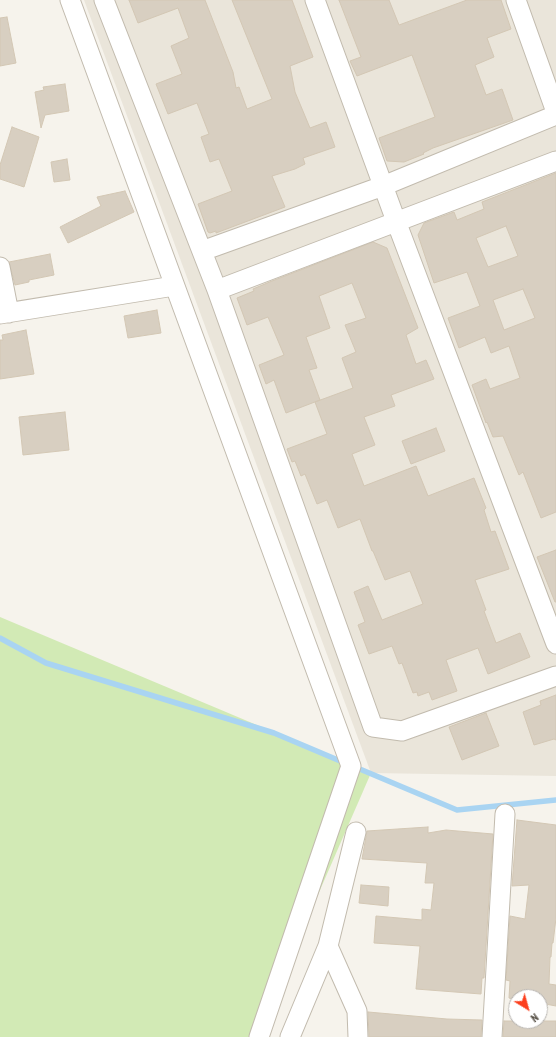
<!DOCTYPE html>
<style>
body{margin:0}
#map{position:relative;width:556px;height:1037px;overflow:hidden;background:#f6f3ec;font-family:"PT Sans Narrow",sans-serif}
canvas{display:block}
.north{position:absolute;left:508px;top:989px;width:40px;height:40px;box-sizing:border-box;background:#fff;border:1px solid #b7b4b0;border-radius:50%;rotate:143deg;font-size:11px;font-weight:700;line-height:16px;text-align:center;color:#4b4439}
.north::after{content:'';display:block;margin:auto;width:14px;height:18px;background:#fc3f1d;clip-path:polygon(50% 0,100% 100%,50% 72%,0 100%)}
</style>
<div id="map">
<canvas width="556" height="1037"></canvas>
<div class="north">N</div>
</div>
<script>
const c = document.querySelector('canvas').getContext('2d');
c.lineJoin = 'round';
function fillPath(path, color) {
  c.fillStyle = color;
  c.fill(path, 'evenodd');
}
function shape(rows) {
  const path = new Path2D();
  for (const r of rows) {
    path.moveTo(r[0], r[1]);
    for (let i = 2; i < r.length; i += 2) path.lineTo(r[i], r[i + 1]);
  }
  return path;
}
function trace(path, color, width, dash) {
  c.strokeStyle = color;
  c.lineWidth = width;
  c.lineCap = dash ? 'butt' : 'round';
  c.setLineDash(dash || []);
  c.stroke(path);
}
fillPath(shape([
 [84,0,556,0,556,776,371,773]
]), '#eae5da');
fillPath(shape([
 [0,617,371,773,256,1037,0,1037]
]), '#d2eab5');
trace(shape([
 [0,638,46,663,274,733,345,763],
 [355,767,457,810,556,800]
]), '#a9d4f2', 5.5);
const building = shape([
 [129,0,205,0,233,72,236,88,239,87,247,109,272,99,232,0,292,0,313,57,290,66,295,92,310,128,326,122,335,147,303,158,305,164,295,169,272,176,285,207,216,233,216,231,210,233,208,232,198,204,232,191,219,159,210,162,201,137,209,134,197,103,168,114,156,84,182,74,171,46,189,38,178,8,138,23,129,0],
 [339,0,389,0,399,25,467,0,501,0,511,29,487,38,494,57,475,65,486,95,502,89,513,120,433,148,423,153,424,154,404,162,387,161,379,138,435,117,412,55,357,76,350,61,361,57,339,0],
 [7,17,16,63,0,66,0,18,7,17],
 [65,84,69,111,45,115,41,128,35,92,44,90,43,87,65,84],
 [12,127,39,137,24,187,0,179,0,165,12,127],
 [67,159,70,180,54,182,51,162,67,159],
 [556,173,556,512,541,518,523,472,519,475,503,436,493,437,487,422,486,423,472,385,486,379,490,389,520,378,509,346,491,353,485,337,459,348,448,318,480,306,467,272,434,283,418,235,424,223,454,212,457,220,484,209,482,202,556,173],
 [506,226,518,256,488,267,476,238,506,226],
 [523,289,535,318,504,330,493,300,523,289],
 [125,191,134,212,68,243,60,227,101,206,97,197,125,191],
 [373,242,387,248,418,328,406,335,416,364,426,360,434,379,391,395,395,406,364,417,375,445,352,454,364,486,416,466,428,496,474,478,486,508,484,510,491,532,495,531,509,569,475,580,486,610,484,611,496,643,520,633,530,657,488,674,478,648,446,660,457,691,432,700,429,692,418,696,417,692,413,693,402,663,399,664,392,646,369,654,358,625,365,622,354,592,368,586,382,620,423,604,410,571,385,580,373,551,372,551,360,519,338,528,327,500,317,504,305,474,301,476,295,461,292,462,287,449,327,434,315,402,353,388,342,358,356,352,345,325,366,318,352,283,319,296,330,328,306,337,317,368,309,370,320,400,286,413,274,380,266,384,259,365,284,355,268,317,247,325,237,298,254,291,253,289,272,281,373,242],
 [50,254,54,275,29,280,29,282,15,285,9,262,50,254],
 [157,310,161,333,128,338,124,316,157,310],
 [26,330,34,374,0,379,0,340,3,340,2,335,26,330],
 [65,412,69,450,23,455,19,417,65,412],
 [436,428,445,451,411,464,402,441,436,428],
 [556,550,556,602,555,602,537,557,556,550],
 [556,695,556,740,554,739,534,745,523,712,541,705,540,701,556,695],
 [486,713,499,746,462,760,449,727,486,713],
 [517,820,556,825,556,918,553,943,552,943,551,957,550,957,549,984,556,985,556,1006,540,1003,540,997,516,997,516,1000,509,998,510,981,506,980,510,916,525,919,529,885,512,886,517,820],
 [428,827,428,833,446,830,493,834,484,978,482,978,481,994,416,989,420,946,374,943,376,916,422,920,422,909,431,910,434,883,425,883,427,863,362,859,367,831,428,827],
 [361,885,389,887,388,906,359,903,361,885],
 [368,1012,447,1019,482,1020,481,1037,369,1037,368,1012],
 [504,1021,556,1021,556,1037,503,1037,504,1021]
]);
fillPath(building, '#d8cfc1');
trace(building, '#d3c7b4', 1);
const street = shape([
 [70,0,351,766,259,1037],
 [104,0,217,290,373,727,402,731,556,676],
 [315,0,396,221,556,644],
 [516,0,556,112],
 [202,251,383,186,556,115],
 [0,267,9,313],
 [217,290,556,161],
 [0,314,174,286],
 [328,946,357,1011,358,1037],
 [290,1037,328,946,356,832],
 [492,1037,505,814]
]);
trace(street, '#c2bbae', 21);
trace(street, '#fff', 19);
</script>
